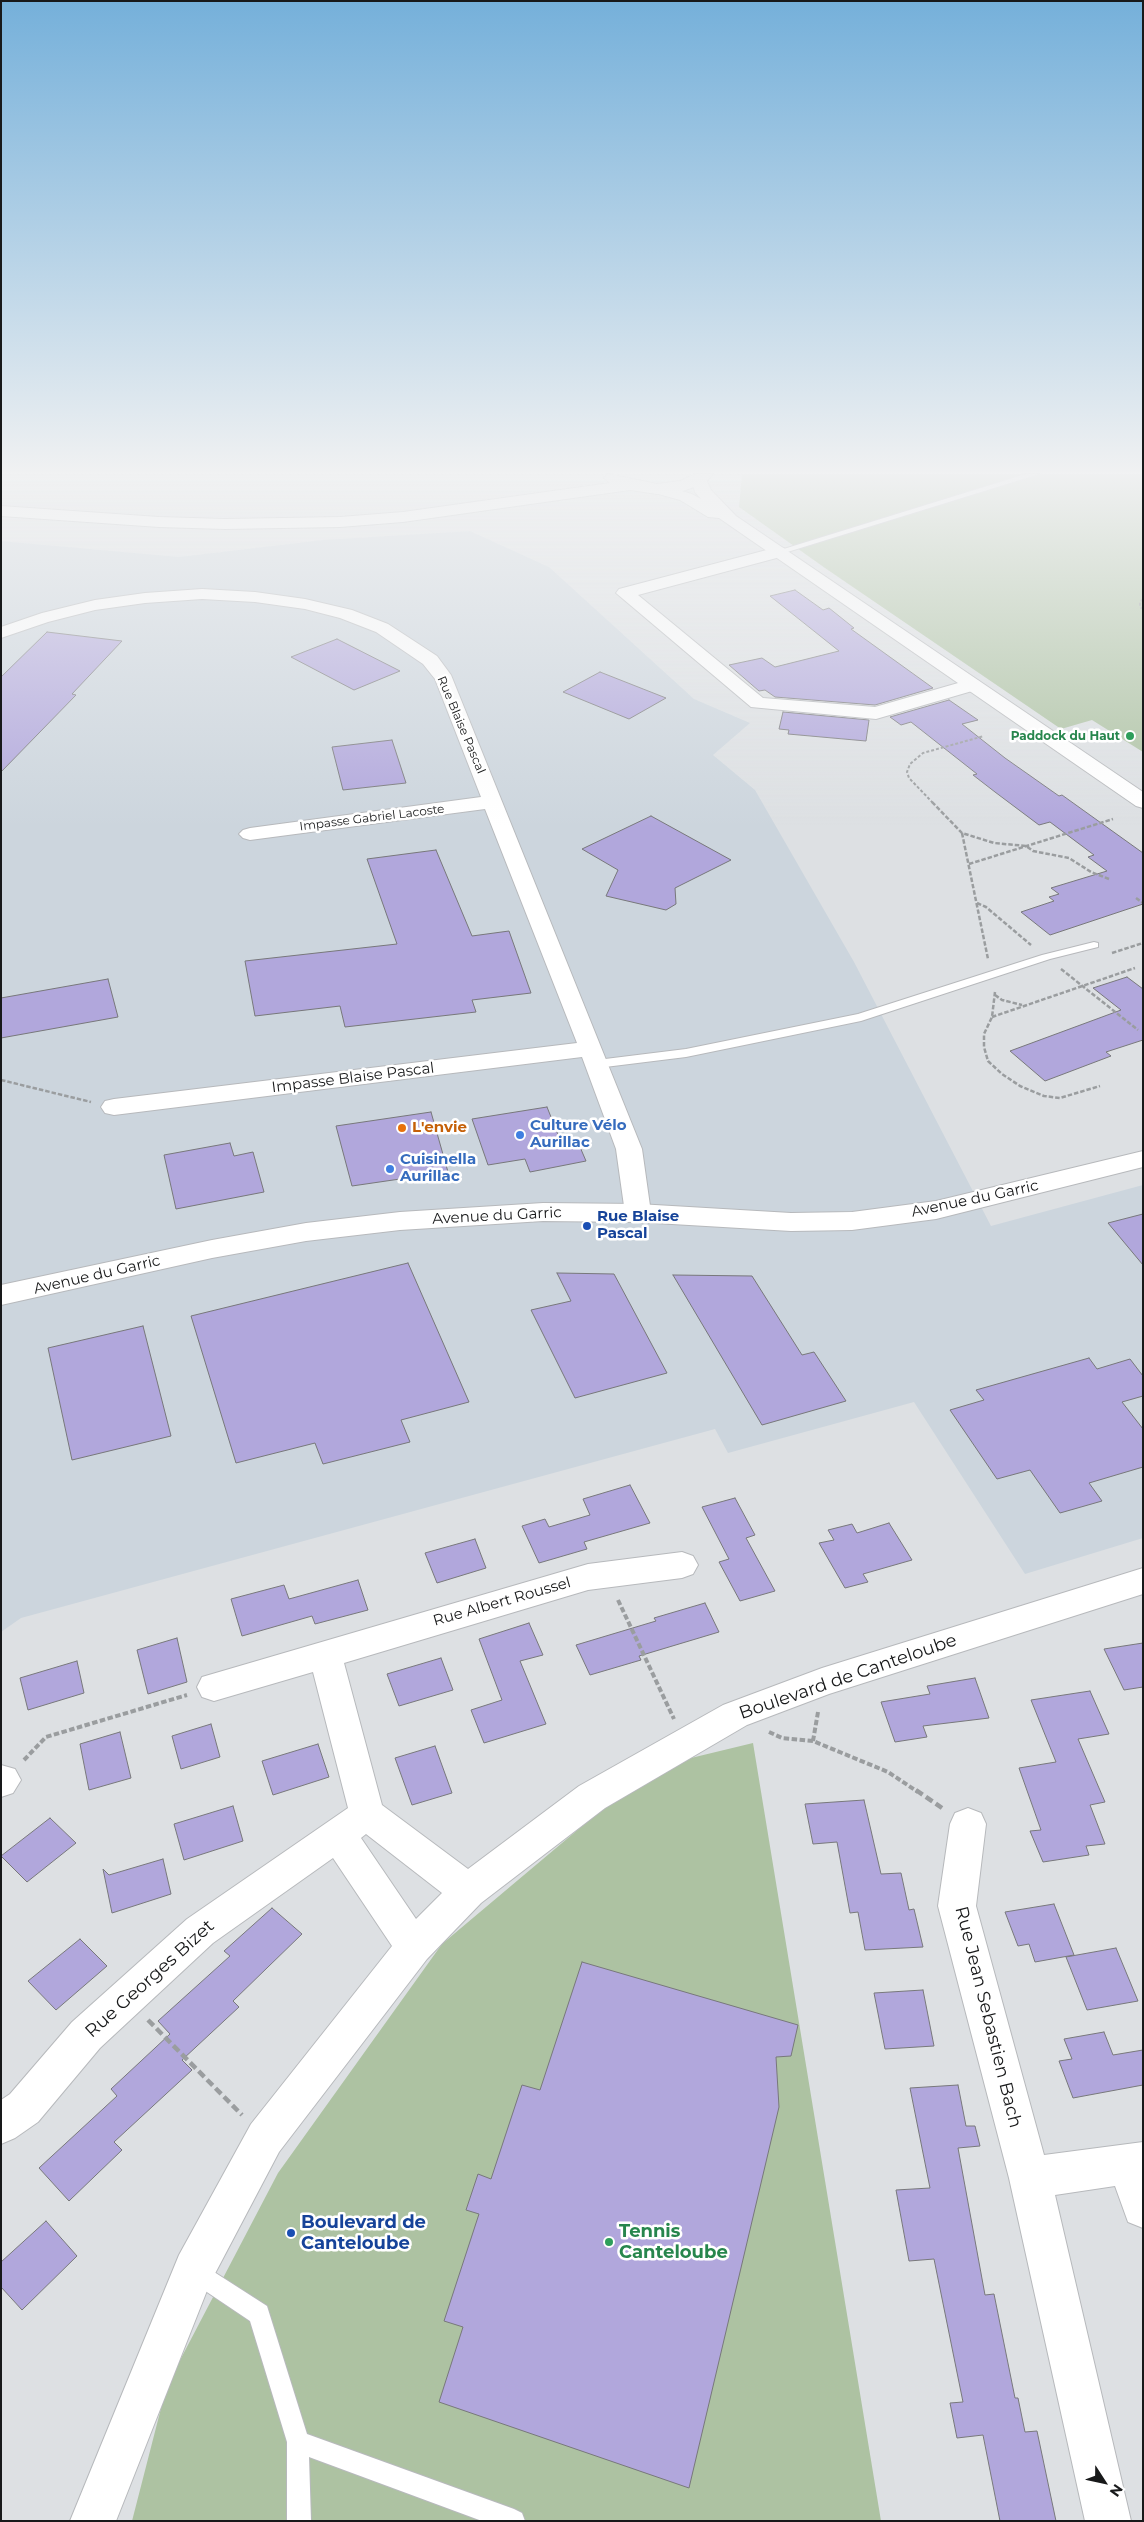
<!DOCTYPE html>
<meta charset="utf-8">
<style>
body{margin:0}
#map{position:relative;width:1144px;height:2522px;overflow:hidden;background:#dde0e3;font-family:Montserrat,sans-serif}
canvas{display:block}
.frame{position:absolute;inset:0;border:2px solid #18191a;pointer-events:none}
.north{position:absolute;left:1079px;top:2457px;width:50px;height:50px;-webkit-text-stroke:4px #fff;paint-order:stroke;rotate:125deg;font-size:14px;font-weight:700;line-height:20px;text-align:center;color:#18191a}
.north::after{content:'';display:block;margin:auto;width:18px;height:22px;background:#18191a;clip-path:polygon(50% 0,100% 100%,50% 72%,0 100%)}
</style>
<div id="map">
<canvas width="1144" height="2522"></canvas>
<div class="frame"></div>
<div class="north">N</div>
</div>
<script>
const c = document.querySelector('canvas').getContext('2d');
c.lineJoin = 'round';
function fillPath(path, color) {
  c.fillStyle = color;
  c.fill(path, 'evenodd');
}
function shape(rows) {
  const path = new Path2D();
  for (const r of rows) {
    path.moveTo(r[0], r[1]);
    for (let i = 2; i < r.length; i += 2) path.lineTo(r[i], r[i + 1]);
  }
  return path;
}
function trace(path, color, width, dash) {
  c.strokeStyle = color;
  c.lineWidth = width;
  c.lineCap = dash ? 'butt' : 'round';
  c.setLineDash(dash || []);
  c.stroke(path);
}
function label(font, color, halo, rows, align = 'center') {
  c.font = font + ' Montserrat,sans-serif';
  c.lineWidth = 5;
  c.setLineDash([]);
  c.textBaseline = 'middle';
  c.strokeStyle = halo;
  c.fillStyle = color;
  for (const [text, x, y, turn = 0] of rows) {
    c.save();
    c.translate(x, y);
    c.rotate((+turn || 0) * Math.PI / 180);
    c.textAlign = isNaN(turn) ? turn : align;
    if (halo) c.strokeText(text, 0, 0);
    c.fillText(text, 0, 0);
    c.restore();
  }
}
fillPath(shape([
 [470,531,549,567,694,699,750,723,713,755,755,790,854,962,991,1226,1143,1185,1143,1538,1025,1574,914,1402,728,1453,715,1429,21,1618,1,1632,1,541,179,557,323,540]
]), '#ccd5dd');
fillPath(shape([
 [742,474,1143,474,1143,752,1092,720,1061,729,825,568,739,507],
 [753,1743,881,2521,132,2521,167,2385,278,2173,442,1944,606,1806,691,1758]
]), '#adc2a2');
const building = shape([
 [795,590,823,610,829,608,854,628,851,629,933,688,875,705,775,697,765,690,759,691,729,665,762,658,775,667,839,651,770,596,795,590],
 [47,632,122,641,72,694,76,695,1,772,1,677,47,632],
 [337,639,400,671,354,690,291,657,337,639],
 [600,672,666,698,629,719,563,692,600,672],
 [949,700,978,720,962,724,1005,758,1059,796,1062,795,1143,853,1143,904,1050,935,1021,912,1054,901,1049,897,1059,894,1051,888,1107,871,1088,857,1094,855,1050,822,1039,825,995,792,973,775,977,774,911,722,901,725,890,717,949,700],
 [783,712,869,720,866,741,788,734,789,730,779,729,783,712],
 [392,740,406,783,343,790,332,747,392,740],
 [651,816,731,860,675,888,676,904,666,910,606,896,618,870,582,849,651,816],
 [436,850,472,936,509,931,531,993,472,1000,476,1012,345,1027,340,1006,255,1016,245,961,397,944,367,859,436,850],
 [1127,977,1143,989,1143,1040,1106,1052,1111,1056,1045,1081,1010,1051,1121,1010,1093,988,1127,977],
 [108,979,118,1017,1,1038,1,998,108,979],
 [547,1107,561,1142,577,1140,586,1161,530,1172,525,1159,488,1165,472,1119,547,1107],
 [431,1112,448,1172,352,1186,336,1126,431,1112],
 [230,1143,234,1156,253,1152,264,1192,176,1209,164,1155,230,1143],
 [1143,1214,1143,1265,1108,1223,1143,1214],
 [408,1263,469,1402,401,1420,410,1442,323,1464,315,1443,236,1463,191,1316,408,1263],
 [557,1273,614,1274,667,1373,575,1398,531,1310,571,1301,557,1273],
 [673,1275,752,1276,802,1355,814,1352,846,1401,762,1425,673,1275],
 [143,1326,171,1436,72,1460,48,1348,143,1326],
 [1089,1358,1097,1369,1130,1359,1143,1376,1143,1396,1122,1402,1143,1429,1143,1467,1089,1483,1102,1501,1060,1513,1030,1470,997,1479,950,1410,984,1400,976,1390,1089,1358],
 [630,1485,650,1523,584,1542,587,1549,539,1563,522,1526,545,1519,549,1527,590,1515,583,1499,630,1485],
 [735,1498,755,1535,746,1538,775,1591,740,1601,719,1562,729,1559,702,1507,735,1498],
 [889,1523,912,1560,863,1574,868,1582,845,1588,819,1543,834,1540,828,1530,852,1524,857,1533,889,1523],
 [475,1539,486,1568,437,1583,425,1553,475,1539],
 [358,1580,368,1610,315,1624,312,1616,242,1636,231,1599,284,1585,289,1599,358,1580],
 [705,1603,719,1632,639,1656,641,1660,590,1675,576,1645,656,1621,654,1618,705,1603],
 [529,1623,543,1655,520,1661,546,1724,484,1743,471,1710,502,1700,479,1639,529,1623],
 [177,1638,187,1682,148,1694,137,1650,177,1638],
 [1143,1643,1143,1687,1124,1690,1104,1649,1143,1643],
 [441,1658,453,1690,399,1706,387,1674,441,1658],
 [77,1661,84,1693,28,1710,20,1678,77,1661],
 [975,1678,989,1718,923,1726,927,1737,895,1742,881,1702,930,1694,927,1686,975,1678],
 [1090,1691,1109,1734,1078,1739,1105,1802,1090,1805,1105,1844,1086,1846,1089,1855,1043,1862,1030,1831,1041,1830,1019,1768,1056,1762,1031,1700,1090,1691],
 [211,1724,220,1757,181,1769,172,1736,211,1724],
 [120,1732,131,1778,89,1790,80,1744,120,1732],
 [318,1744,329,1777,273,1795,262,1761,318,1744],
 [435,1746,452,1793,412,1805,395,1758,435,1746],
 [864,1800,881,1874,901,1873,909,1910,914,1909,923,1947,865,1950,858,1912,850,1913,837,1842,813,1844,805,1804,864,1800],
 [233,1806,243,1841,184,1860,174,1824,233,1806],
 [50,1818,76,1843,27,1882,1,1856,50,1818],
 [163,1859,171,1894,112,1913,103,1869,109,1875,163,1859],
 [1054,1904,1074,1955,1035,1962,1029,1944,1018,1946,1005,1912,1054,1904],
 [272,1908,302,1934,233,2001,239,2007,182,2060,192,2070,114,2142,122,2150,69,2201,39,2168,117,2096,111,2089,170,2034,158,2021,230,1956,224,1951,272,1908],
 [80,1939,107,1966,56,2010,28,1981,80,1939],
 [1116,1948,1138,2001,1087,2010,1066,1957,1116,1948],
 [582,1962,798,2025,791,2056,776,2057,779,2107,689,2488,439,2402,463,2327,444,2321,479,2214,466,2210,478,2174,491,2179,522,2085,540,2090,582,1962],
 [923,1990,934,2046,885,2049,874,1993,923,1990],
 [1104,2032,1113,2055,1143,2050,1143,2085,1073,2098,1059,2061,1072,2059,1064,2039,1104,2032],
 [958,2085,966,2126,975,2126,980,2146,958,2148,985,2295,994,2294,1015,2398,1018,2398,1025,2432,1037,2431,1056,2521,1000,2521,983,2435,957,2438,950,2403,963,2402,934,2259,909,2261,896,2190,930,2188,910,2088,958,2085],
 [46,2221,77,2256,22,2310,1,2287,1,2262,46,2221]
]);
fillPath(building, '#b1a7dc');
trace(building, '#78787b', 1);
const lane = shape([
 [1026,474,1039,474,781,554,774,552,1026,474],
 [1094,942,1098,943,1098,947,1050,959,861,1021,686,1057,597,1068,591,1064,597,1060,686,1049,858,1014,1042,955,1094,942],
 [197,2261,267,2306,307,2434,514,2509,522,2513,525,2521,482,2521,309,2457,311,2521,287,2521,287,2442,250,2321,189,2280,186,2272,189,2264,197,2261]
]);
const street = shape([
 [778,547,784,548,787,552,784,556,638,595,763,698,875,707,972,679,979,681,981,685,979,689,876,719,751,707,616,593,619,589,778,547],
 [202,589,255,592,305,599,352,610,388,624,437,656,451,675,642,1149,651,1213,647,1219,638,1222,629,1219,625,1213,616,1149,582,1057,114,1115,105,1113,101,1107,105,1101,114,1099,577,1043,485,809,250,840,243,838,239,834,243,830,250,828,481,797,435,679,423,664,376,632,340,618,305,609,255,602,202,599,145,603,95,610,48,622,1,638,1,627,42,613,95,600,145,593,202,589],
 [682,1552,693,1556,698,1565,693,1574,682,1578,588,1590,344,1663,382,1805,468,1869,579,1786,723,1705,822,1668,1143,1568,1143,1594,829,1694,747,1725,605,1808,481,1903,427,1959,279,2152,210,2283,116,2521,70,2521,179,2255,251,2124,392,1946,333,1858,213,1943,100,2048,38,2122,15,2138,1,2144,1,2100,10,2094,72,2022,187,1919,348,1808,313,1672,214,1701,202,1697,197,1687,202,1677,588,1564,682,1552],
 [366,1834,442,1893,416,1919,361,1838,366,1834],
 [1,1765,15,1769,21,1780,13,1793,1,1797,1,1765],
 [968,1808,981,1813,986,1824,976,1906,1044,2155,1143,2142,1143,2228,1128,2222,1115,2186,1055,2195,1131,2521,1085,2521,1009,2178,938,1906,950,1824,955,1813,968,1808]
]);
const secondary = shape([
 [699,475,705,477,711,490,736,516,1143,792,1143,808,1136,806,719,518,708,517,680,500,651,492,649,489,657,484,692,494,701,499,695,492,691,480,699,475],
 [1143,1151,1143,1167,936,1219,852,1230,791,1231,638,1222,543,1221,400,1230,306,1241,212,1258,1,1305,1,1285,212,1240,306,1223,400,1212,543,1203,638,1204,791,1213,852,1212,936,1201,1143,1151]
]);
const primary = shape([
 [608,474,657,484,680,481,696,474,713,474,705,483,683,491,657,494,630,490,403,522,340,527,225,529,159,527,1,516,1,506,159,517,225,519,340,517,403,512,610,483,604,478,608,474]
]);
trace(lane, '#b7b9bc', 2);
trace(street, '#b7b9bc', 2);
trace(secondary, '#b7b9bc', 2);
trace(primary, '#b7b9bc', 2);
trace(shape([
 [1143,599,1140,602,1140,607,1143,609],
 [933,803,909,778,907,772,910,764,923,753,984,736]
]), '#9a9d9f', 2, [3, 2]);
trace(shape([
 [932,802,962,833,994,843,1026,846,1033,851,1069,858,1091,872,1109,879],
 [962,833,988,959],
 [969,864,1113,819],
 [1136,898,1143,903],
 [977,903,986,907,1031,945],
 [1112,953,1143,943],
 [1061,969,1138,1030],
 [995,992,992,1017,984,1034,984,1047,988,1061,1002,1074,1020,1086,1044,1096,1060,1098,1100,1086],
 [995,995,1002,1000,1022,1005],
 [992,1017,1135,968],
 [1,1080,91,1102]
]), '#9a9d9f', 2.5, [4.5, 2]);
trace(shape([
 [618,1600,674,1719],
 [769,1732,782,1738,813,1741,888,1772,918,1792],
 [813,1741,818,1712],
 [24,1760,46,1737,187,1695]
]), '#9a9d9f', 4, [5.5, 2.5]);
trace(shape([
 [916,1790,942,1808],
 [148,2020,242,2115]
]), '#9a9d9f', 4.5, [8, 4]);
fillPath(lane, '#fff');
fillPath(street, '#fff');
fillPath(secondary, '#fff');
fillPath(primary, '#fff');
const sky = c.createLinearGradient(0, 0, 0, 827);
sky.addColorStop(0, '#75b0da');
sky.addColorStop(0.57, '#f0f1f2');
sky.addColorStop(1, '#f0f1f200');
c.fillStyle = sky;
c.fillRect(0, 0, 1144, 827);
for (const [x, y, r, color] of [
 [1130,736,5,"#2e9e5b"],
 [402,1128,5,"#e8710a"],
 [520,1135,5,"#3f7fe0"],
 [390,1169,5,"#3f7fe0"],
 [587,1226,5,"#1a4fb4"],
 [291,2233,5,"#1a4fb4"],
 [609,2242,5,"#2e9e5b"]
]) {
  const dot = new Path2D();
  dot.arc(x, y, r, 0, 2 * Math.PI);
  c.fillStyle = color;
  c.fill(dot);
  trace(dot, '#fff', 2);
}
label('12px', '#18191a', '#fff', [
 ["Rue Blaise Pascal",461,725,67],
 ["Impasse Gabriel Lacoste",372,818,-7]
]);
label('bold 12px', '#27864d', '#fff', [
 ["Paddock du Haut",1120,736]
], 'right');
label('15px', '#18191a', '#fff', [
 ["Impasse Blaise Pascal",353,1078,-7],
 ["Avenue du Garric",975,1199,-12],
 ["Avenue du Garric",497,1216,-3],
 ["Avenue du Garric",97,1275,-13],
 ["Rue Albert Roussel",502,1602,-16]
]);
label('bold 15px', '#366cbe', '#fff', [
 ["Culture Vélo",530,1126],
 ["Aurillac",530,1143],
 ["Cuisinella",400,1160],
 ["Aurillac",400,1177]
], 'left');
label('bold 15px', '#c56008', '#fff', [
 ["L'envie",412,1128]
], 'left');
label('bold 15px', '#164399', '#fff', [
 ["Rue Blaise",597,1217],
 ["Pascal",597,1234]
], 'left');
label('18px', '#18191a', '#fff', [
 ["Boulevard de Canteloube",848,1677,-19],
 ["Rue Georges Bizet",150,1979,-42],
 ["Rue Jean Sebastien Bach",988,2017,76]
]);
label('bold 18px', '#164399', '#fff', [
 ["Boulevard de",301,2223],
 ["Canteloube",301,2244]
], 'left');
label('bold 18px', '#27864d', '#fff', [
 ["Tennis",619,2232],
 ["Canteloube",619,2253]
], 'left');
</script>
